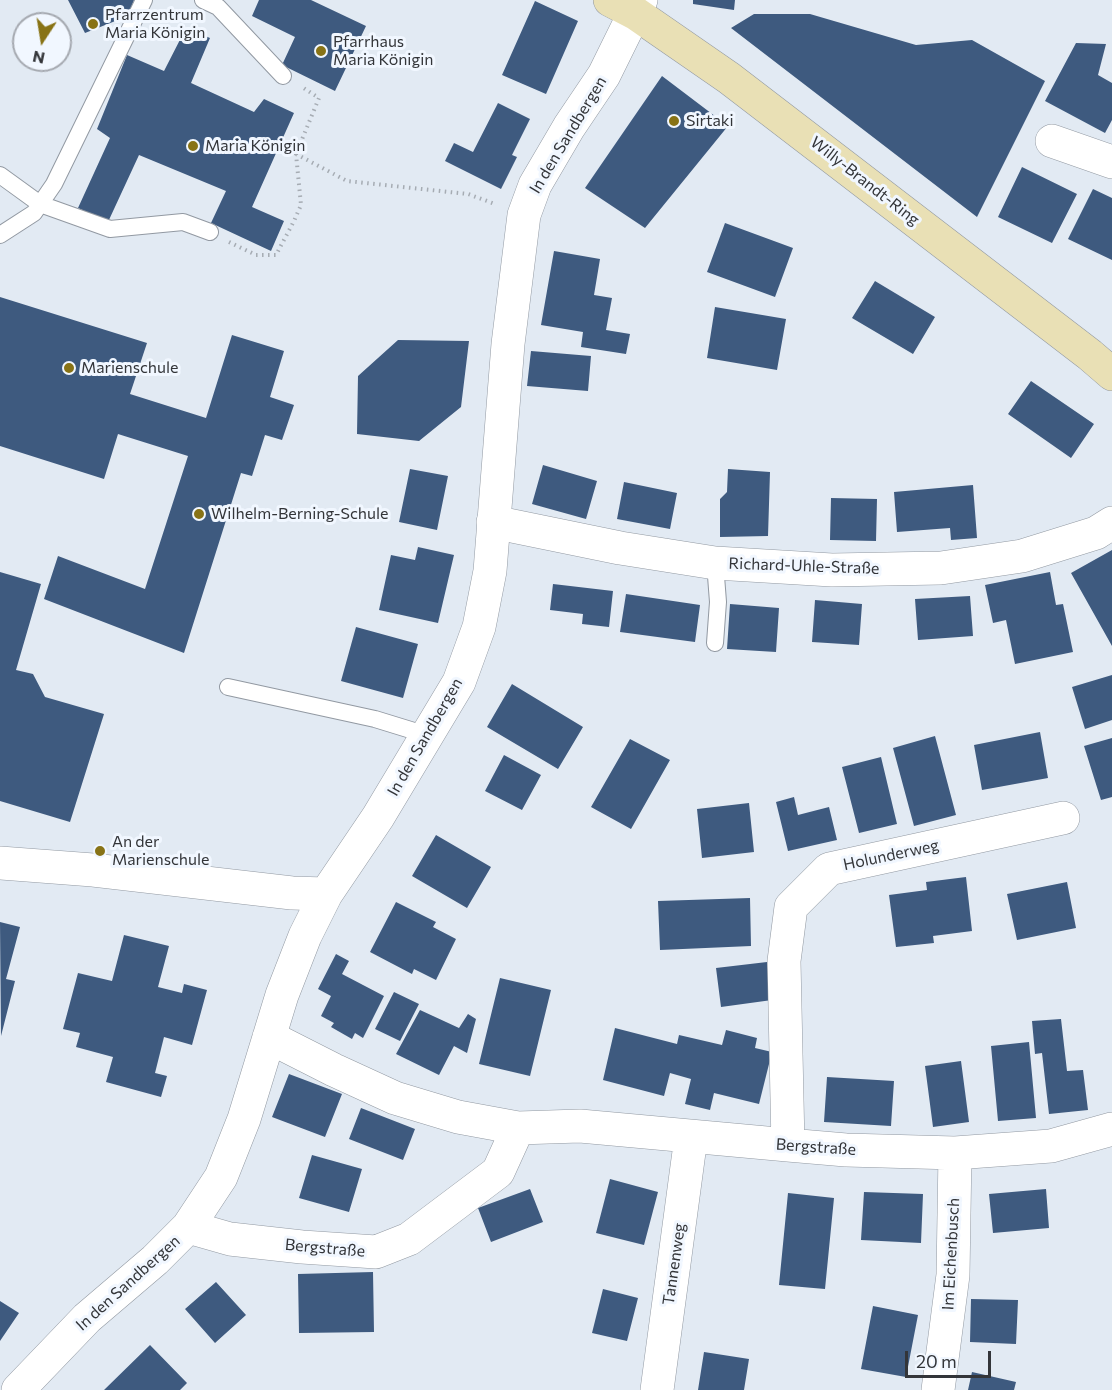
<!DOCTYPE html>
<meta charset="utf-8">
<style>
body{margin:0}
#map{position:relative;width:1112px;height:1390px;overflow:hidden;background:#e2eaf3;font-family:Commissioner,sans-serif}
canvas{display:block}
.north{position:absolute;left:12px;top:12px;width:60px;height:60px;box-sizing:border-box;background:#f1f7ff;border:2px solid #a5a9b0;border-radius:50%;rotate:192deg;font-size:16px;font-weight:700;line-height:24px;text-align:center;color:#333539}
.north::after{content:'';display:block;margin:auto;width:21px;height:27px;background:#887316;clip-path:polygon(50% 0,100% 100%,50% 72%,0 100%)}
.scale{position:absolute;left:905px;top:1351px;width:86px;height:27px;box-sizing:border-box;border:3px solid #333539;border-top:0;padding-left:8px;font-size:18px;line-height:21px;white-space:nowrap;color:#333539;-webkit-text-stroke:4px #f1f7ff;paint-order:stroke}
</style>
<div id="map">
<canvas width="1112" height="1390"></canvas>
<div class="north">N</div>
<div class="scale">20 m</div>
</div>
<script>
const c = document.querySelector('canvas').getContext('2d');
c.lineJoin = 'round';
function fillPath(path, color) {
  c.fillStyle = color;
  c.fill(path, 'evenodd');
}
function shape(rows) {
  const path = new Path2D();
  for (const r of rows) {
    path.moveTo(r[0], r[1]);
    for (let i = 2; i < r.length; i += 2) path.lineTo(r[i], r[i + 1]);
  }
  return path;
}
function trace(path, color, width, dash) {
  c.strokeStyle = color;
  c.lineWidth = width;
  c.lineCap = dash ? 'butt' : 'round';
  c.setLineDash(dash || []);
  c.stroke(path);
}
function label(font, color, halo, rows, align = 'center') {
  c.font = font + ' Commissioner,sans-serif';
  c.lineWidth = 6;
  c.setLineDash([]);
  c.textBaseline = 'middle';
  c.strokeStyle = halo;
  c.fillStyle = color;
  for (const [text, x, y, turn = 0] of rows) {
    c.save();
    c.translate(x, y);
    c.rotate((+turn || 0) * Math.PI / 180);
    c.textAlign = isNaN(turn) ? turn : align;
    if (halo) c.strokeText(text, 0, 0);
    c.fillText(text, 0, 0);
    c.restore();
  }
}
fillPath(shape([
 [68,0,134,0,128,16,85,33],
 [259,0,311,0,366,26,335,91,282,65,295,37,252,16],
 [693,0,735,0,734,10,693,4],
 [535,1,578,21,546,94,502,75],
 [754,14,810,14,916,45,972,40,1045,81,977,217,731,28],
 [186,28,210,38,191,83,254,112,264,99,294,113,252,207,284,221,271,251,211,223,226,191,139,155,108,222,78,208,110,138,97,129,127,55,164,71],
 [1076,43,1106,44,1098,75,1112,83,1112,120,1105,133,1045,101],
 [662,76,728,126,645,228,585,188],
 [498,103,530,119,512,155,517,157,501,189,445,161,454,143,473,152],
 [1022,167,1077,194,1052,243,998,217],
 [1093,189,1112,198,1112,260,1068,239],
 [725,223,793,248,775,297,707,272],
 [554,251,600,259,594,295,612,298,606,330,630,334,626,354,581,347,583,332,541,325],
 [875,281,935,317,913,354,852,318],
 [0,297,147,343,130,394,206,418,232,335,284,351,270,397,294,405,282,440,265,435,252,476,241,473,184,653,44,599,58,556,145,589,188,456,118,434,104,479,0,446],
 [715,307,786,319,777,370,707,358],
 [398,340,469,341,461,407,419,441,357,434,358,376],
 [531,351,591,356,588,391,527,386],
 [1031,381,1094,424,1071,458,1008,414],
 [543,465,597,481,586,519,532,504],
 [410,469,448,476,437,530,399,522],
 [728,469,770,472,768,536,720,537,720,499,727,492],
 [624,482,677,493,670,529,617,519],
 [973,485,977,538,951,540,950,528,897,532,894,492],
 [831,498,877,499,876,541,830,540],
 [418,547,454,555,438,623,379,610,391,555,415,560],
 [1112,550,1112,646,1071,573],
 [0,572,41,584,16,670,33,674,45,697,104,714,70,822,0,801],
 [1050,572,1056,605,1063,604,1073,652,1015,664,1006,620,993,623,985,585],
 [553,584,613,591,609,627,582,624,583,614,550,610],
 [626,594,700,605,695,642,620,632],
 [970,596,973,636,918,640,915,599],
 [815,600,862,604,859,645,812,642],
 [730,604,779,608,776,652,727,649],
 [356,627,418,644,403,698,341,681],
 [1112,675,1112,720,1085,729,1072,687],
 [512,684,583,727,558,769,487,727],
 [1040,732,1048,778,982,790,974,745],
 [935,736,956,815,914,826,893,748],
 [1112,738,1112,797,1101,800,1084,746],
 [630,739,670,760,631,829,591,807],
 [504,755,541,775,522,810,485,791],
 [881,757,897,824,859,833,842,767],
 [794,797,798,815,829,807,837,840,788,851,776,802],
 [749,803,754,852,702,858,697,809],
 [436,835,491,867,467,908,412,876],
 [966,877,972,931,933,936,934,943,896,947,889,895,927,890,926,882],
 [1067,882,1076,928,1017,940,1007,894],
 [750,898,751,946,660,950,658,901],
 [396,902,436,922,433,927,456,939,436,980,414,969,412,974,370,952],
 [0,922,20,927,6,979,15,981,1,1036],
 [124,935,169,946,158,987,182,993,184,984,207,990,192,1045,164,1037,155,1073,167,1076,161,1097,106,1082,113,1057,76,1047,80,1033,63,1029,78,973,112,981],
 [336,954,349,961,342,974,384,996,363,1038,355,1033,352,1039,331,1027,334,1023,321,1016,331,996,318,989],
 [767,962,772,1000,721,1007,716,968],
 [500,978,551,990,530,1076,479,1064],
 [394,992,419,1004,400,1041,375,1029],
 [420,1010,459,1028,468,1014,476,1019,467,1053,454,1046,439,1075,396,1054],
 [1061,1019,1067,1071,1083,1070,1088,1110,1049,1114,1042,1053,1035,1054,1032,1021],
 [615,1028,677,1044,679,1035,722,1045,726,1030,757,1038,755,1048,772,1052,759,1104,714,1093,710,1110,685,1104,691,1079,670,1073,664,1096,603,1080],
 [1029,1042,1036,1118,998,1121,991,1046],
 [961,1061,969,1122,933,1127,925,1066],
 [289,1074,342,1094,325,1137,272,1117],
 [827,1077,894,1081,891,1126,824,1122],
 [361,1108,415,1129,403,1160,349,1139],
 [312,1155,362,1169,349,1212,299,1198],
 [610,1179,658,1192,644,1245,596,1233],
 [530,1189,543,1222,491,1242,478,1208],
 [1046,1189,1049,1228,993,1233,989,1194],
 [864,1192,923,1194,921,1243,861,1240],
 [788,1193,834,1198,825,1289,779,1285],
 [373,1272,374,1332,299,1333,298,1274],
 [216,1282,246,1315,215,1343,185,1309],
 [603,1289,638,1298,627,1341,592,1333],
 [971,1299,1018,1300,1016,1344,970,1342],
 [0,1301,19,1313,0,1341],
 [873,1306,918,1315,906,1377,861,1369],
 [150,1345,187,1383,180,1390,104,1390],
 [704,1352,749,1359,744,1390,698,1390],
 [972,1372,1016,1382,1014,1390,968,1390]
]), '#3e5a7f');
const service = shape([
 [203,0,218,7,283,76],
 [0,175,40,204,110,229,183,222,210,232],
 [0,235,34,213,54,184,144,0],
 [715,563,718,602,715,643],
 [228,687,375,719,427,735]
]);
const minor = shape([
 [1052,141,1112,162],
 [493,522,620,548,715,563,832,570,941,568,1022,556,1096,533,1112,523],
 [0,863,93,870,292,893,326,894],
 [269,1037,334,1070,395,1098,458,1117,518,1128,580,1126,788,1145,846,1150,955,1153,1051,1146,1112,1129],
 [788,1145,784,961,791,907,829,869,1063,818],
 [188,1227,230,1239,302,1247,376,1252,409,1239,498,1172,518,1128],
 [18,1390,87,1318,155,1260,188,1227,221,1177,244,1119,282,995,305,936,326,894,378,817,459,682,479,627,490,571,508,344,524,215,535,185,569,127,604,75,641,0],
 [657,1390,691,1137],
 [938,1390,953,1275,955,1153]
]);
const secondary = shape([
 [610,0,635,13,729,78,1090,355,1112,374]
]);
trace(service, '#9299a2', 18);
trace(minor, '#9299a2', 34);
trace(secondary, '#9299a2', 34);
trace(shape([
 [296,154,347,181,468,194,495,204],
 [229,242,256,255,276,255,294,221,301,205,296,154,319,98,302,87]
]), '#a6acb3', 4, [1.5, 4.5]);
trace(service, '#fff', 16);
trace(minor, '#fff', 33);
trace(secondary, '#e9e0b5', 33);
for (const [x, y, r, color] of [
 [93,24,6,"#887316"],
 [321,51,6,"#887316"],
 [674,121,6,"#887316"],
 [193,146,6,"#887316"],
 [69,368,6,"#887316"],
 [199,514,6,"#887316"],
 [100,851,6,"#887316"]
]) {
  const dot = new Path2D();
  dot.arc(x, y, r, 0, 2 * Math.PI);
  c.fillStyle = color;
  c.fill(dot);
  trace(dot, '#f1f7ff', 2);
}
label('16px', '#333539', '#f1f7ff', [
 ["Pfarrzentrum",105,15],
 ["Maria Königin",105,33],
 ["Pfarrhaus",333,42],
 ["Maria Königin",333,60],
 ["Sirtaki",686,121],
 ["Maria Königin",205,146],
 ["Marienschule",81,368],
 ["Wilhelm-Berning-Schule",211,514],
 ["An der",112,842],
 ["Marienschule",112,860]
], 'left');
label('16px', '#333539', '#f1f7ff', [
 ["In den Sandbergen",568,135,-59],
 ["Willy-Brandt-Ring",865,181,38],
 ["Richard-Uhle-Straße",804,566,2],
 ["In den Sandbergen",425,737,-60],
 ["Holunderweg",891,855,-12],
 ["Bergstraße",816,1147,4],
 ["Bergstraße",325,1248,5],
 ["Im Eichenbusch",951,1254,-87],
 ["Tannenweg",674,1264,-82],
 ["In den Sandbergen",128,1283,-42]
]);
</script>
